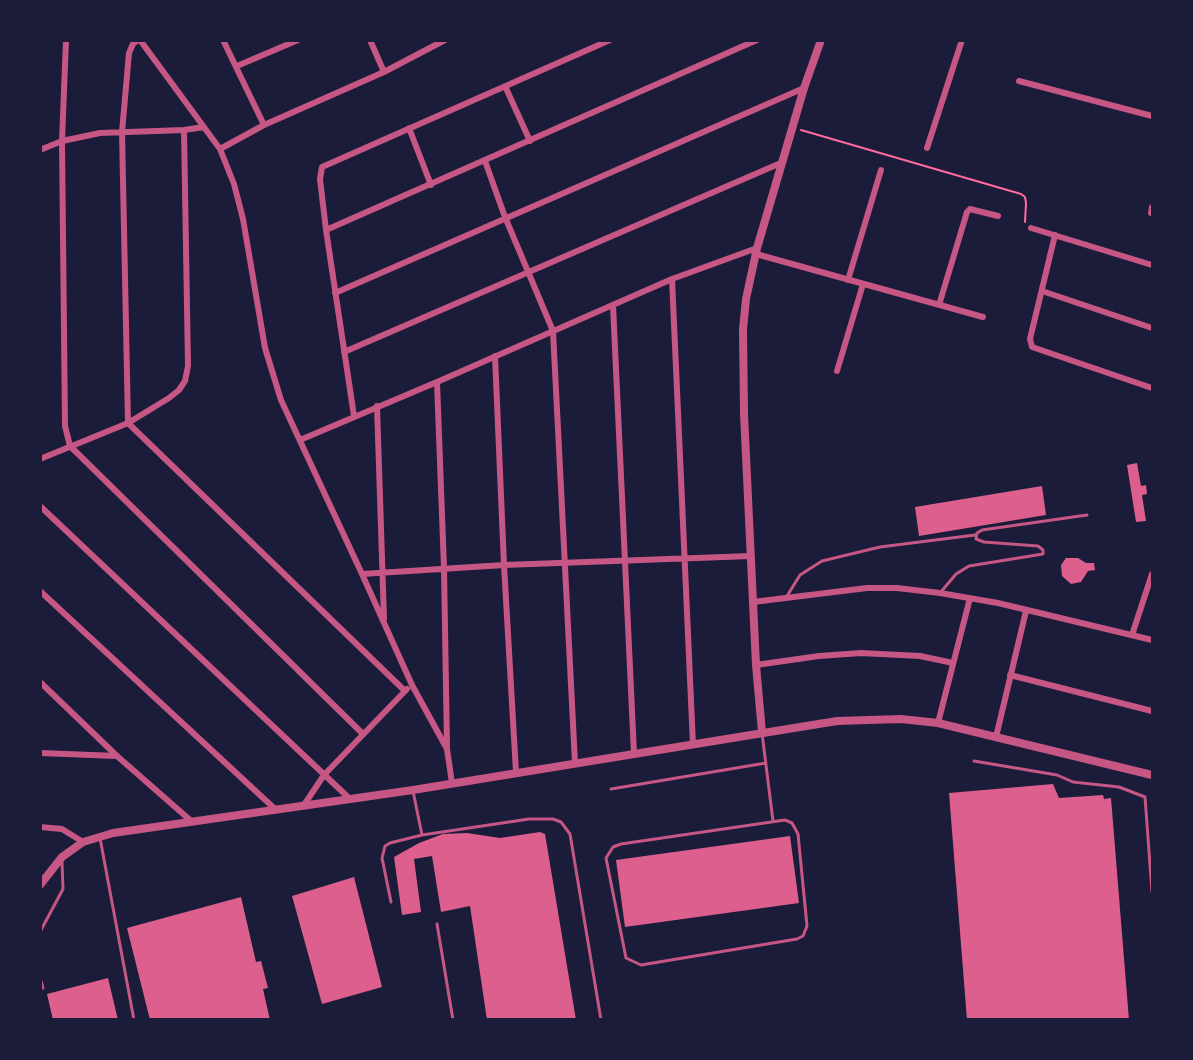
<!DOCTYPE html>
<style>
body{margin:0}
#map{position:relative;width:1193px;height:1060px;overflow:hidden;background:#1b1b3a;font-family:Rubik,sans-serif}
canvas{display:block}
.frame{position:absolute;inset:0;border:42px solid #1b1b3a;pointer-events:none}
</style>
<div id="map">
<canvas width="1193" height="1060"></canvas>
<div class="frame"></div>
</div>
<script>
const c = document.querySelector('canvas').getContext('2d');
c.lineJoin = 'round';
function fillPath(path, color) {
  c.fillStyle = color;
  c.fill(path, 'evenodd');
}
function shape(rows) {
  const path = new Path2D();
  for (const r of rows) {
    path.moveTo(r[0], r[1]);
    for (let i = 2; i < r.length; i += 2) path.lineTo(r[i], r[i + 1]);
  }
  return path;
}
function trace(path, color, width, dash) {
  c.strokeStyle = color;
  c.lineWidth = width;
  c.lineCap = dash ? 'butt' : 'round';
  c.setLineDash(dash || []);
  c.stroke(path);
}
fillPath(shape([
 [1137,463,1141,486,1146,485,1147,494,1142,495,1146,521,1136,522,1127,465],
 [1042,486,1046,515,919,536,915,507],
 [1066,558,1078,558,1086,563,1094,563,1095,570,1088,571,1081,582,1071,584,1062,576,1061,565],
 [1053,784,1059,798,1103,795,1104,799,1111,798,1129,1020,967,1020,949,793],
 [540,832,545,834,576,1020,487,1020,470,906,441,912,432,856,414,859,421,912,402,915,394,857,419,843,443,834,467,833,500,838],
 [790,836,799,903,625,927,616,860],
 [354,877,382,987,322,1004,292,896],
 [241,897,256,962,261,961,268,988,263,989,270,1020,150,1020,127,928],
 [108,978,118,1020,53,1020,47,994]
]), '#dd5f8e');
trace(shape([
 [801,130,1021,194,1025,197,1026,203,1025,222]
]), '#ff6b9d', 2);
trace(shape([
 [940,593,956,574,969,566,1043,554,1043,550,1038,546,984,542,976,539,977,533,982,530,1087,515],
 [787,596,800,575,822,561,880,547,975,535],
 [762,733,773,821],
 [974,761,1057,775,1073,782,1119,787,1145,797,1152,892],
 [611,789,766,763],
 [413,791,422,835],
 [785,820,792,823,798,834,807,926,803,936,797,939,641,965,626,958,606,858,613,847,621,844,785,820],
 [100,838,134,1020],
 [391,902,382,858,385,846,390,843,422,835,529,819,553,819,561,822,570,834,601,1020],
 [437,924,453,1020],
 [40,932,63,889,62,862],
 [40,978,43,988]
]), '#c65784', 3);
trace(shape([
 [66,40,62,141,65,426,70,446,363,734],
 [138,40,133,44,129,53,122,132,128,423,405,691],
 [140,40,220,149,234,184,243,219,265,348,281,400,362,574,412,685,447,749,452,783],
 [223,40,264,125],
 [370,40,384,72],
 [237,66,298,40],
 [1019,81,1152,116],
 [505,86,530,141],
 [409,128,431,185],
 [927,148,962,40],
 [220,149,264,125,384,72,445,40],
 [40,150,62,141,100,133,184,130,204,127],
 [485,161,505,217,553,331,575,763],
 [1151,213,1152,207],
 [1031,228,1152,265],
 [326,230,757,40],
 [1055,235,1030,339,1032,347,1152,388],
 [756,254,983,317],
 [672,279,693,745],
 [848,280,881,170],
 [1042,291,1152,328],
 [335,293,804,88],
 [613,305,634,754],
 [939,305,967,212,970,209,998,216],
 [344,352,783,162],
 [495,356,504,565,516,772],
 [837,371,863,284],
 [437,382,444,568,447,747],
 [377,406,384,619],
 [354,416,326,230,320,179,322,167,610,40],
 [300,440,437,382,672,279,757,248],
 [40,459,128,423,169,398,179,390,185,381,188,366,184,130],
 [40,506,350,799],
 [362,574,504,565,751,556],
 [40,591,275,809],
 [753,602,867,588,897,588,940,593,998,603,1152,640],
 [1132,635,1152,574],
 [756,665,819,656,861,653,920,656,953,663],
 [1010,675,1152,711],
 [40,682,117,756,190,820],
 [938,723,970,598],
 [996,737,1026,611],
 [40,753,117,756],
 [304,805,324,775,407,689],
 [40,827,62,829,83,842]
]), '#c65784', 6);
trace(shape([
 [762,732,756,665,744,414,743,329,746,299,757,248,804,88,821,40],
 [40,885,62,857,83,842,113,833,413,790,837,721,901,719,938,723,1152,775]
]), '#c65784', 8);
</script>
